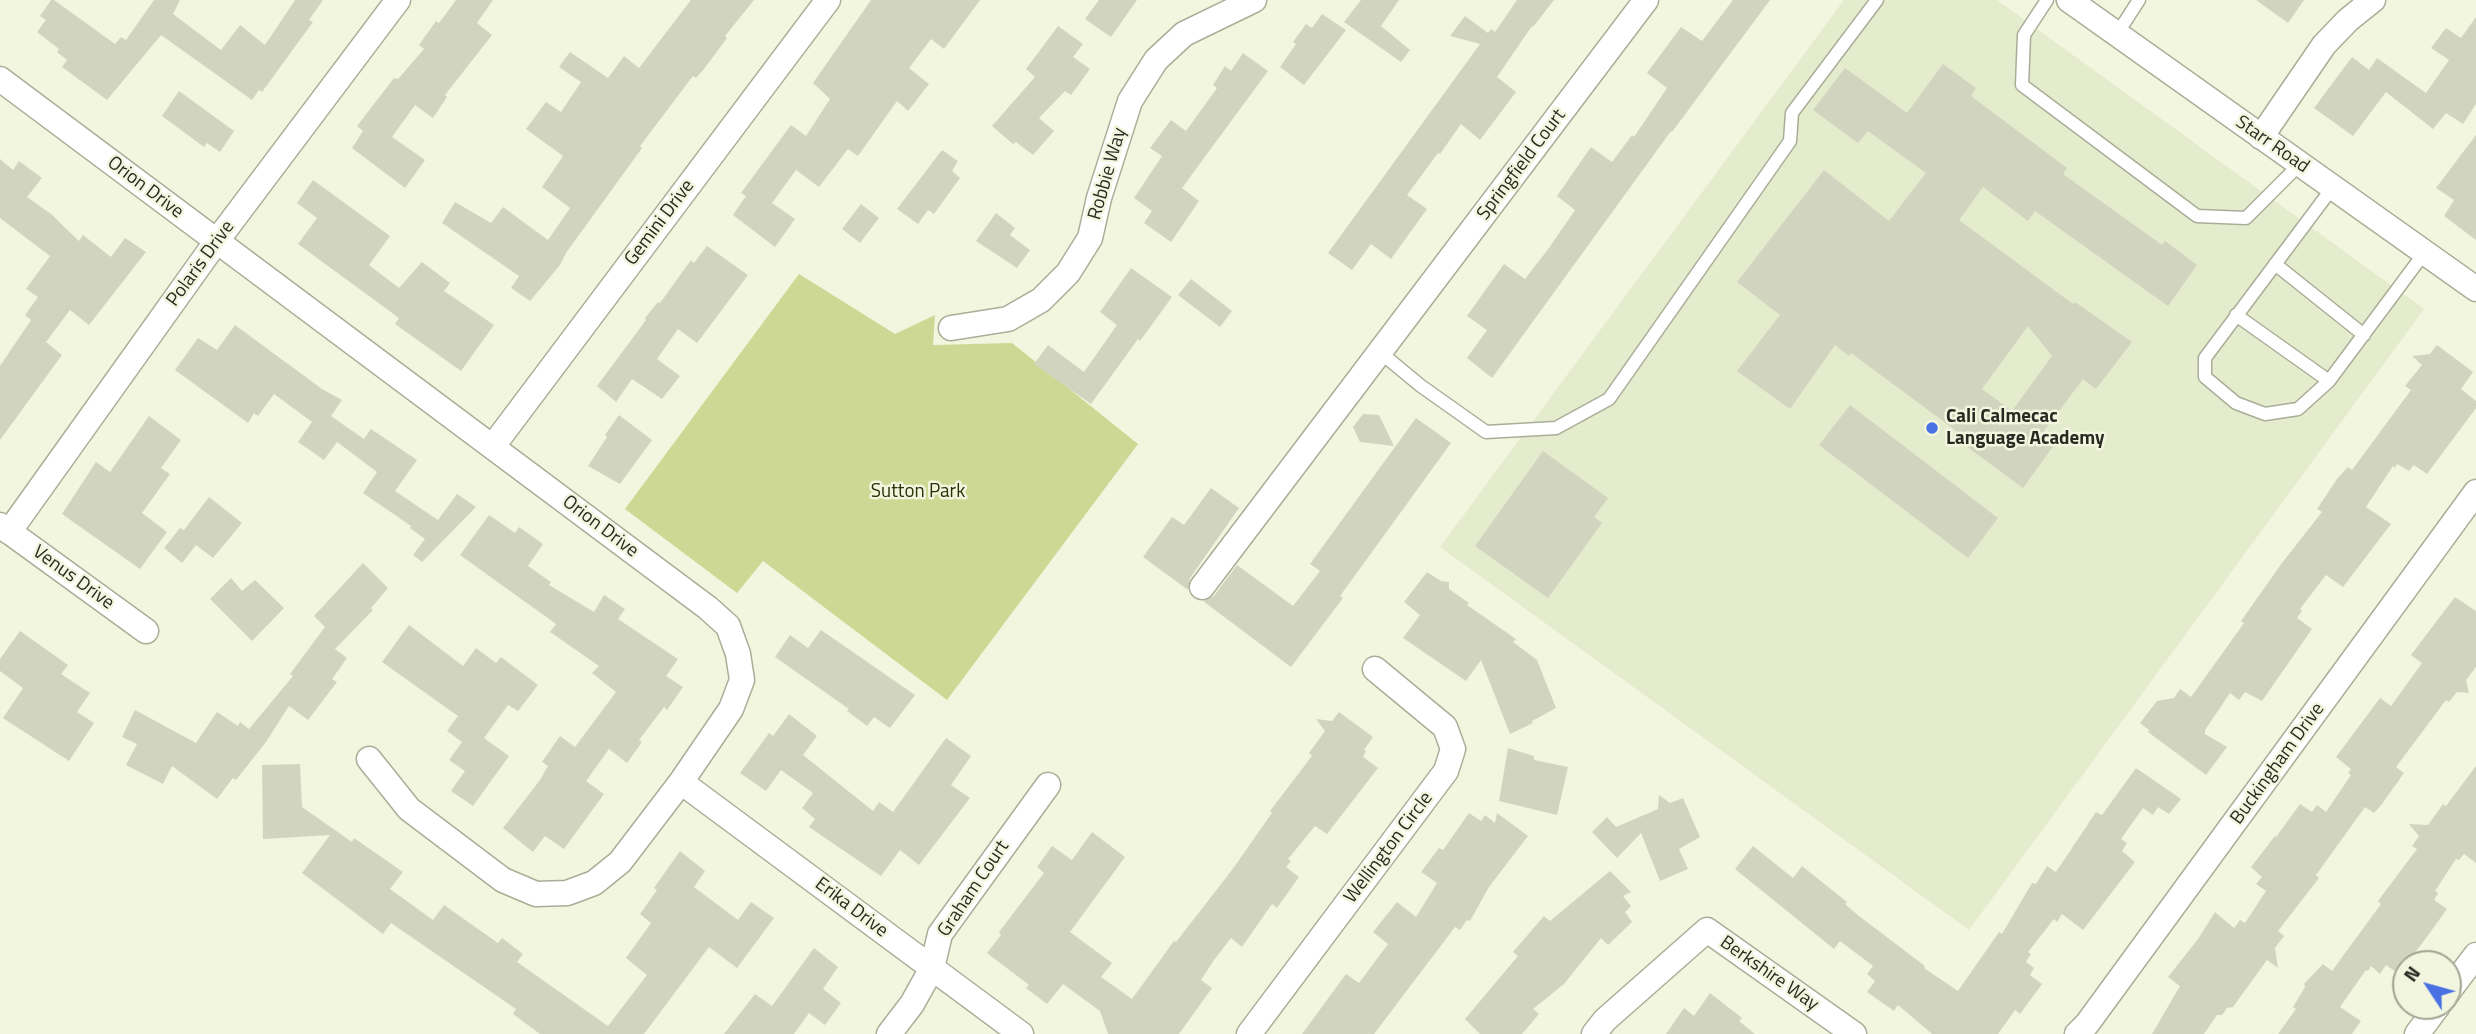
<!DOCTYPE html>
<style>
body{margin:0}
#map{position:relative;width:2476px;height:1034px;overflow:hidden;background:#f2f6df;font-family:"Titillium Web",sans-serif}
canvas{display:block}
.north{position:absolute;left:2392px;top:950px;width:70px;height:70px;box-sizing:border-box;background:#f2f6df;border:2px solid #a2a593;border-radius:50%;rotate:306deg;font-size:19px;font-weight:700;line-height:28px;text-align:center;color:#292b22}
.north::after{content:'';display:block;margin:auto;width:24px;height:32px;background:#4971e4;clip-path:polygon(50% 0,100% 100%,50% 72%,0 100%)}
</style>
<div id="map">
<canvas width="2476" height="1034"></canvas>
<div class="north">N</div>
</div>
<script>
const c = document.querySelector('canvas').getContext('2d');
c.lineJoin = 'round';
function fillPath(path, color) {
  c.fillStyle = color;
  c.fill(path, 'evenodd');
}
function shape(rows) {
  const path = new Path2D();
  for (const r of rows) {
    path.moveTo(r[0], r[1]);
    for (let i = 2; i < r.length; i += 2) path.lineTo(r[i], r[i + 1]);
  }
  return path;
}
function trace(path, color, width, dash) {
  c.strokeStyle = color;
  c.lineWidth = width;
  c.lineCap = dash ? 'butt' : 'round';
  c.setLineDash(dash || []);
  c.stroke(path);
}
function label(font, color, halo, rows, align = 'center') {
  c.font = font + ' "Titillium Web",sans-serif';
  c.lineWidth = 5;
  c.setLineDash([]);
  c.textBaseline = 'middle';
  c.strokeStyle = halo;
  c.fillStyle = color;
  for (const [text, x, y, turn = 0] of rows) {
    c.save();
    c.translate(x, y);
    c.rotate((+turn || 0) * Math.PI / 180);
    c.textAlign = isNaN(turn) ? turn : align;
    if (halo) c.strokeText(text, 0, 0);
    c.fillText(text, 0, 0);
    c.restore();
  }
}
fillPath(shape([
 [1844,0,1997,0,2424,309,1969,930,1440,547]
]), '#e5ebcd');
fillPath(shape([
 [799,274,895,334,935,315,933,345,1012,343,1138,444,947,700,763,561,737,593,625,509]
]), '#ccd893');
fillPath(shape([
 [51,0,54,0,115,44,121,37,126,40,154,0,180,0,173,14,221,50,240,25,265,45,295,0,323,0,309,20,313,22,262,92,259,90,252,100,161,35,107,100,62,67,67,60,57,52,59,49,37,32,46,20,40,16],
 [456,0,493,0,477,23,492,35,445,95,447,97,433,118,415,105,392,137,425,160,405,188,352,148,363,131,357,126,394,78,398,79,424,49,419,45,436,21,439,23],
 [691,0,754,0,725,36,727,38,704,69,696,78,693,76,640,146,642,148,566,253,560,265,530,301,511,288,519,276,442,223,455,202,491,223,503,207,548,240,570,208,542,187,563,156,526,129,546,102,561,112,581,82,559,67,570,52,608,78,624,56,639,68],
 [871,0,980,0,944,49,931,39,909,68,929,84,908,111,897,101,858,156,848,149,819,187,796,170,772,203,795,219,775,247,733,215,746,196,741,193,791,125,806,136,830,99,813,83],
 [1099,0,1137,0,1111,37,1085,19],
 [1361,0,1399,0,1381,26,1410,50,1401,62,1344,22],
 [1517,0,1554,0,1533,27,1532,26,1497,77,1516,92,1480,140,1461,124,1440,154,1438,153,1407,195,1427,209,1391,259,1371,244,1352,270,1328,253,1480,44,1450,36,1465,16,1488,33,1491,29,1495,32],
 [1733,0,1770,0,1672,132,1671,131,1492,378,1467,358,1487,330,1467,316,1504,264,1525,279,1549,248,1575,210,1557,196,1591,147,1612,162,1632,135,1634,137,1667,88,1647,73,1681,27,1702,41],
 [2256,0,2304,0,2288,23],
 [1322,14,1346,30,1304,85,1280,67,1296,44,1293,42,1306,24,1312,28],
 [2476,17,2476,104,2463,124,2446,113,2433,129,2386,92,2353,136,2314,108,2352,57,2369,70,2377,58,2426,93,2449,60,2431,48,2446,28,2461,38],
 [1058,26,1083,44,1073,57,1090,69,1071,95,1065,91,1039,118,1054,131,1033,155,1016,142,1013,144,992,126,1035,77,1026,69],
 [1243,53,1268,71,1182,188,1199,201,1171,242,1144,223,1152,211,1134,198,1162,156,1150,148,1171,120,1186,131,1217,88,1213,85,1225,66,1231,71],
 [1943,64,1976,88,1971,96,2067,168,2063,174,2162,245,2165,241,2197,265,2168,306,2035,211,2028,221,1983,187,1959,220,2073,304,2075,302,2132,342,2096,389,2083,379,2041,435,2054,445,2023,488,1966,446,1970,441,1851,353,1849,356,1835,345,1790,409,1737,371,1780,315,1737,282,1824,170,1889,221,1926,173,1868,131,1858,143,1813,110,1845,68,1907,113],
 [2028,326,2052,356,2012,411,1982,389],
 [179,91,234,131,220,152,207,143,204,147,162,116],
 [2476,135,2476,240,2444,216,2454,200,2436,188],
 [942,150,958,161,952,171,960,178,934,214,928,210,918,224,897,209],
 [0,159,13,170,19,161,42,178,27,197,51,214,79,241,83,235,111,257,125,238,146,252,89,325,70,310,46,342,62,355,0,440,0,366,31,320,25,315,38,297,26,289,50,256,0,218],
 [313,180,390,236,369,265,399,288,422,262,450,283,444,291,494,325,461,371,395,324,399,318,298,244,317,218,297,203],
 [861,204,879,218,860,243,842,229],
 [996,213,1015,228,1010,235,1030,250,1017,268,976,241],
 [707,246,748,275,697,343,678,329,657,359,680,376,662,399,632,379,616,402,597,386,646,320,645,318,658,302,660,303,691,260,694,263],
 [1131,268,1172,297,1140,341,1138,339,1091,404,1034,364,1048,345,1084,372,1117,325,1100,312],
 [1191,279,1232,311,1220,327,1178,295],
 [235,325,322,389,342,400,331,416,364,439,371,429,417,460,395,491,438,520,457,494,476,507,422,562,413,555,425,539,410,528,411,526,363,493,377,472,337,442,324,460,298,442,312,422,274,394,258,416,254,413,248,423,175,370,198,338,217,350],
 [2437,345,2473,372,2461,389,2476,401,2476,408,2427,474,2414,465,2409,471,2397,464,2395,468,2393,466,2366,507,2391,524,2343,587,2326,575,2300,609,2302,611,2297,618,2312,629,2262,701,2245,692,2239,700,2230,693,2205,730,2205,734,2227,747,2206,775,2148,732,2149,730,2140,723,2157,701,2174,698,2180,689,2191,697,2244,623,2241,621,2282,563,2322,512,2317,509,2337,479,2348,467,2352,470,2411,390,2405,386,2422,365,2412,356,2430,354],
 [1850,405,1998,518,1968,558,1819,445],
 [1363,414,1379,415,1394,446,1360,442,1353,427],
 [619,415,652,440,620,484,588,466,607,437,605,435],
 [149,416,181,440,161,468,170,474,142,513,167,532,140,569,62,514,96,462,110,472],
 [1416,418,1451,443,1340,596,1343,598,1291,667,1203,601,1214,596,1237,565,1293,606,1320,571,1310,564],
 [1543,451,1608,498,1594,517,1602,523,1548,598,1475,546],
 [1211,488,1239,508,1190,578,1188,590,1143,557,1172,517,1184,525],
 [209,497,242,523,213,558,196,545,182,563,164,548,180,528,184,530],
 [489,515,515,533,519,527,543,544,528,566,551,582,549,585,594,612,604,595,625,609,618,619,678,659,666,676,683,687,667,710,664,707,639,740,642,742,627,763,609,749,586,781,604,794,564,849,545,836,533,852,503,828,540,780,548,766,542,762,560,736,575,747,616,692,592,673,599,666,550,632,556,624,460,555],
 [363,563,388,588,371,608,373,610,335,649,347,658,332,679,337,682,308,720,289,706,266,742,236,780,233,778,217,799,172,766,163,784,126,765,137,744,122,737,135,710,196,743,217,712,238,726,240,722,249,729,293,676,290,674,325,627,314,616],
 [1427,572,1441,581,1449,582,1449,589,1469,603,1467,605,1516,639,1513,642,1537,660,1556,708,1532,721,1533,723,1510,734,1481,660,1466,681,1403,638,1420,615,1404,602],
 [231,578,242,591,255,580,284,608,252,641,210,599],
 [2455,597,2476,611,2476,667,2466,680,2469,693,2457,692,2449,702,2446,700,2396,767,2404,773,2382,804,2374,813,2365,807,2316,875,2319,878,2278,931,2284,936,2275,948,2278,968,2267,960,2233,1007,2227,1008,2222,1015,2217,1015,2204,1034,2152,1034,2180,986,2168,977,2198,939,2215,912,2234,928,2240,920,2245,923,2266,891,2256,884,2262,877,2251,867,2275,836,2276,837,2300,804,2312,812,2317,805,2326,812,2351,775,2348,773,2351,769,2336,757,2380,698,2391,706,2422,663,2411,655],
 [409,625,463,666,476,648,496,663,501,657,538,685,518,711,508,705,484,738,509,756,473,806,451,791,465,771,449,760,462,742,447,731,458,716,382,662],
 [821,630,915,695,890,728,874,717,867,726,847,711,849,709,775,657,790,635,808,648],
 [20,631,68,665,61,674,90,693,77,712,94,723,69,761,3,718,23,688,0,671,0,659],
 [1339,712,1373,737,1364,750,1366,751,1363,757,1378,768,1327,834,1315,826,1288,859,1291,861,1286,867,1299,877,1277,908,1272,904,1242,947,1231,938,1214,960,1201,980,1212,988,1179,1034,1108,1034,1100,1011,1063,984,1047,1004,1026,988,1029,985,987,953,1001,935,999,932,1044,873,1037,867,1052,846,1072,860,1092,832,1125,857,1070,932,1112,963,1101,977,1132,999,1174,941,1176,942,1232,870,1272,813,1270,811,1312,756,1309,753,1325,731,1316,719,1332,721],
 [789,714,817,736,803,755,873,811,879,802,893,812,946,738,971,756,951,785,970,798,919,865,900,850,881,876,809,827,815,819,802,808,813,793,781,770,766,791,740,773,769,733,773,736],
 [1508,748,1534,756,1534,760,1568,767,1557,815,1499,801],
 [300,764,302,807,352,842,354,838,403,872,390,889,433,920,444,905,498,943,502,938,523,954,517,962,608,1026,647,975,626,958,651,923,640,914,657,890,654,888,680,851,705,871,694,887,738,920,751,902,774,918,737,968,709,947,644,1034,540,1034,513,1014,516,1009,391,923,383,934,302,873,330,835,263,839,262,765],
 [2476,766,2476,863,2464,854,2459,860,2456,859,2435,891,2438,893,2434,900,2447,909,2429,934,2399,974,2386,965,2380,974,2371,966,2368,971,2366,970,2340,1007,2361,1021,2352,1034,2278,1034,2296,1009,2293,1007,2305,987,2304,984,2323,964,2332,971,2381,904,2378,901,2417,849,2412,846,2419,836,2409,824,2428,825,2443,804,2446,806],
 [2136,768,2181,799,2169,814,2158,807,2153,815,2143,808,2121,839,2127,843,2122,851,2135,862,2083,930,2062,914,2057,922,2054,919,2028,952,2031,954,2026,962,2034,968,2030,975,2042,984,2020,1014,2015,1010,1998,1034,1932,1034,1898,1005,1894,1011,1867,992,1875,981,1867,974,1873,966,1840,941,1834,949,1735,869,1753,846,1793,878,1802,866,1847,902,1845,904,1859,916,1925,966,1924,968,1958,991,1999,932,2002,934,2032,883,2036,884,2047,866,2056,872,2096,812,2102,815],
 [1659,795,1670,803,1683,798,1700,837,1679,849,1688,869,1660,881,1641,833,1617,858,1592,832,1607,817,1616,827,1658,809],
 [1469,813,1481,821,1485,815,1495,823,1497,813,1528,836,1489,887,1470,921,1467,920,1460,930,1455,927,1374,1034,1302,1034,1346,974,1359,983,1388,944,1373,932,1397,902,1416,917,1437,883,1421,872,1439,848,1443,850],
 [1610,871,1631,892,1623,896,1631,906,1625,912,1632,922,1608,945,1601,938,1564,984,1533,1009,1539,1014,1522,1034,1480,1034,1465,1019,1518,956,1513,952,1544,916,1550,921],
 [814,948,838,967,823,989,841,1003,825,1025,809,1013,794,1034,724,1034,755,994,772,1006],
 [1710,993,1742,1018,1739,1021,1755,1034,1666,1034,1684,1008,1694,1016]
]), '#d1d5bf');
const service = shape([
 [2047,0,2024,35,2022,85,2197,216,2246,218,2300,164],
 [2117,34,2139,0],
 [2333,187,2205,358,2205,377,2236,403,2265,414,2298,409,2329,381,2425,252],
 [2275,264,2364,335],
 [2236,315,2329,381],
 [1381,353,1421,386,1486,432,1556,428,1609,399,1790,141,1792,113,1877,0]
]);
const minor = shape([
 [2069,0,2476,289],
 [0,79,708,608,728,626,738,654,742,680,731,709,681,782,620,862,594,883,567,893,536,894,503,880,409,809,369,759],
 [2261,137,2324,45,2348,20,2373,0],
 [951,328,1008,319,1041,300,1068,273,1090,238,1099,198,1130,101,1156,60,1184,34,1254,0],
 [493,446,828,0],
 [0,525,146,631],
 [9,532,216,242,398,0],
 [1202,587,1646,0],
 [681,782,1021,1034],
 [2448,992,2476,955],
 [889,1034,912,1004,932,968,940,934,1048,785],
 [1249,1034,1446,771,1453,749,1445,727,1375,669],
 [1594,1034,1605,1020,1707,930,1854,1034],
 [2077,1034,2087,1024,2476,492],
 [2417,1034,2438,1006]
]);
trace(service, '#a9ae98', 15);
trace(minor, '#a9ae98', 27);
trace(service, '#fff', 12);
trace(minor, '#fff', 24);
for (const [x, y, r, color] of [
 [1932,428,7,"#4971e4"]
]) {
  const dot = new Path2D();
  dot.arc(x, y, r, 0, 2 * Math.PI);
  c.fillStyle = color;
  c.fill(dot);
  trace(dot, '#f2f6df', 2.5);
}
label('19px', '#292b22', '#f2f6df', [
 ["Starr Road",2272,145,35],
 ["Springfield Court",1522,165,-53],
 ["Robbie Way",1108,174,-74],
 ["Orion Drive",145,188,37],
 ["Gemini Drive",660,223,-53],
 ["Polaris Drive",201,264,-54],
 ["Orion Drive",600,527,37],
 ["Venus Drive",73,578,36],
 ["Buckingham Drive",2278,764,-54],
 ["Wellington Circle",1389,848,-53],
 ["Graham Court",974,889,-56],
 ["Erika Drive",851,908,37],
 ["Berkshire Way",1769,974,35]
]);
label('bold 19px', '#292b22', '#f2f6df', [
 ["Cali Calmecac",1946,417],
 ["Language Academy",1946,439]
], 'left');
label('19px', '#2b3006', '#f2f6df', [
 ["Sutton Park",918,492]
]);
</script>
